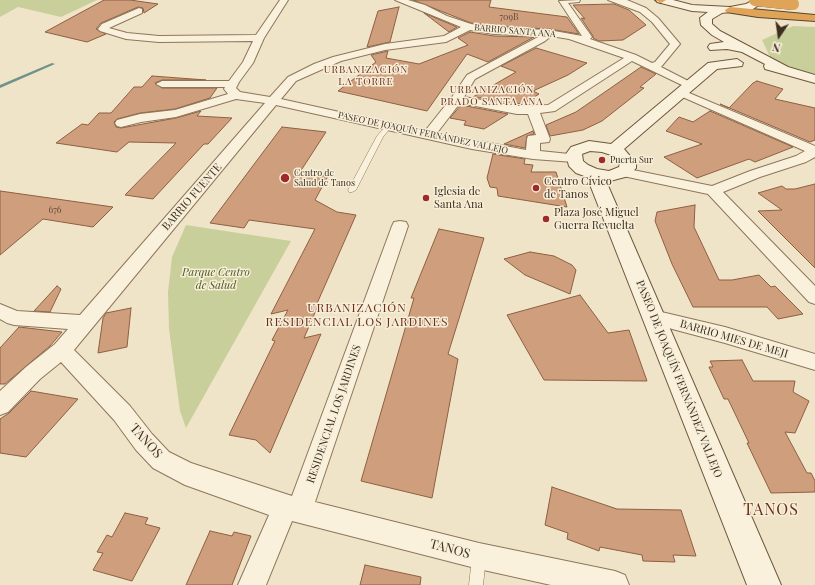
<!DOCTYPE html>
<meta charset="utf-8">
<style>
body{margin:0}
#map{position:relative;width:815px;height:585px;overflow:hidden;background:#f0e4c8;font-family:"Playfair Display",serif}
canvas{display:block}
.north{position:absolute;left:759px;top:16px;width:40px;height:40px;-webkit-text-stroke:3px #f7eed8;paint-order:stroke;rotate:193deg;font-size:11px;font-weight:700;line-height:16px;text-align:center;color:#3d2e20}
.north::after{content:'';display:block;margin:auto;width:14px;height:18px;background:#3d2e20;clip-path:polygon(50% 0,100% 100%,50% 72%,0 100%)}
</style>
<div id="map">
<canvas width="815" height="585"></canvas>
<div class="north">N</div>
</div>
<script>
const c = document.querySelector('canvas').getContext('2d');
c.lineJoin = 'round';
function fillPath(path, color) {
  c.fillStyle = color;
  c.fill(path, 'evenodd');
}
function shape(rows) {
  const path = new Path2D();
  for (const r of rows) {
    path.moveTo(r[0], r[1]);
    for (let i = 2; i < r.length; i += 2) path.lineTo(r[i], r[i + 1]);
  }
  return path;
}
function trace(path, color, width, dash) {
  c.strokeStyle = color;
  c.lineWidth = width;
  c.lineCap = dash ? 'butt' : 'round';
  c.setLineDash(dash || []);
  c.stroke(path);
}
function label(font, color, halo, rows, align = 'center') {
  c.font = font + ' "Playfair Display",serif';
  c.lineWidth = 3;
  c.setLineDash([]);
  c.textBaseline = 'middle';
  c.strokeStyle = halo;
  c.fillStyle = color;
  for (const [text, x, y, turn = 0] of rows) {
    c.save();
    c.translate(x, y);
    c.rotate((+turn || 0) * Math.PI / 180);
    c.textAlign = isNaN(turn) ? turn : align;
    if (halo) c.strokeText(text, 0, 0);
    c.fillText(text, 0, 0);
    c.restore();
  }
}
fillPath(shape([
 [0,0,97,0,61,17,18,7,0,17],
 [793,26,815,27,815,78,772,61,762,40],
 [186,225,291,241,186,428,180,411,169,329,168,292,172,257]
]), '#c9cf9b');
fillPath(shape([
 [52,63,55,64,0,88,0,85,52,63]
]), '#6f938a');
const building = shape([
 [104,0,130,0,158,4,144,13,143,8,138,7,101,23,96,29,106,34,87,42,45,32,104,0],
 [413,0,491,0,489,7,567,17,579,34,549,29,494,26,471,23,413,0],
 [614,4,629,10,646,25,623,40,599,41,593,38,593,36,581,18,585,19,573,5,614,4],
 [399,7,390,42,367,47,378,11,399,7],
 [424,13,457,27,449,32,424,13],
 [470,32,494,36,534,37,488,62,467,54,427,111,338,91,376,62,371,55,388,51,386,58,419,64,468,45,458,38,470,32],
 [536,48,587,63,568,75,533,91,539,94,523,104,473,97,516,72,501,66,536,48],
 [641,67,656,74,640,87,644,88,602,121,583,130,550,136,546,125,576,112,641,67],
 [152,76,206,80,162,80,155,83,162,88,217,88,210,98,175,109,140,113,117,119,114,122,116,127,121,128,176,118,201,111,197,116,232,118,208,144,204,144,153,199,125,195,176,143,129,142,117,152,56,143,82,124,88,125,99,113,111,113,134,87,142,87,152,76],
 [757,81,783,89,775,99,815,108,815,140,810,142,720,104,729,108,753,83,757,81],
 [461,105,508,114,484,129,464,125,466,121,450,118,461,105],
 [710,111,793,147,755,162,749,159,697,178,664,157,702,144,666,131,679,117,693,122,710,111],
 [282,127,326,132,300,172,328,176,315,200,337,212,356,215,315,308,317,308,304,338,321,334,270,453,256,440,229,435,275,341,272,340,288,310,271,314,315,229,249,220,244,228,210,223,282,127],
 [533,131,534,134,527,136,525,148,504,144,533,131],
 [493,154,525,159,524,164,533,165,531,172,556,172,567,207,498,196,497,188,490,187,487,178,493,154],
 [815,184,815,268,758,211,782,210,758,193,782,186,786,189,795,189,815,184],
 [0,191,113,207,93,227,43,219,0,255,0,191],
 [695,205,694,227,719,280,732,280,759,275,771,287,775,286,803,314,778,319,767,307,693,307,672,264,655,221,657,212,695,205],
 [439,229,484,238,448,354,458,359,432,498,361,481,414,298,411,298,439,229],
 [530,252,554,256,572,265,576,270,570,294,525,275,504,259,530,252],
 [57,286,61,289,50,312,34,311,57,286],
 [580,295,608,333,629,330,647,381,544,380,507,315,580,295],
 [131,308,127,347,98,353,103,318,106,313,131,308],
 [19,327,62,332,50,346,5,384,0,384,0,348,19,327],
 [742,360,753,381,795,381,793,392,809,401,795,433,785,432,807,473,811,473,815,481,815,492,771,493,747,443,749,443,728,399,724,399,709,367,713,367,710,361,742,360],
 [31,391,78,399,26,457,0,453,0,419,9,413,31,391],
 [552,487,617,509,681,510,696,556,673,555,675,562,643,561,642,555,600,547,599,551,567,539,568,533,545,525,552,487],
 [125,513,148,518,145,524,160,528,132,581,93,570,103,553,97,552,107,535,112,537,125,513],
 [210,531,232,536,234,532,251,536,232,585,186,585,210,531],
 [365,565,421,577,420,585,360,585,365,565]
]);
fillPath(building, '#cf9f7d');
trace(building, '#8d5f41', 1);
const lane = shape([
 [387,125,392,126,383,137,356,190,352,192,349,192,348,190,377,136,387,125],
 [479,551,484,553,486,558,483,585,469,585,472,558,474,553,479,551]
]);
const street = shape([
 [280,0,288,0,264,38,253,63,239,82,236,88,240,92,270,97,288,77,314,64,333,57,385,44,444,36,461,27,395,0,408,0,425,5,447,16,471,24,494,28,549,30,582,36,559,1,580,0,579,2,568,3,592,37,590,39,636,55,652,63,655,62,670,44,652,22,640,12,608,0,627,0,646,8,658,18,680,44,661,67,696,85,690,88,686,87,632,61,555,111,540,113,550,139,549,142,540,143,540,151,579,155,581,158,579,161,574,162,533,159,472,149,276,105,74,350,130,406,152,434,169,452,191,463,292,496,392,226,394,222,400,221,406,222,408,226,315,502,479,543,615,571,625,575,629,585,551,585,479,569,292,521,266,585,238,585,269,515,185,485,153,468,136,450,114,420,61,362,40,379,8,412,0,415,0,391,26,367,55,344,68,329,14,325,7,323,0,319,0,304,17,311,80,315,265,103,236,99,176,117,141,122,121,127,117,126,115,123,117,120,140,114,175,110,228,94,224,89,225,87,162,87,156,84,162,81,229,81,243,62,253,41,159,42,126,39,100,31,98,29,102,24,139,8,142,9,142,13,109,28,127,33,159,36,256,35,280,0],
 [470,30,494,34,540,36,467,75,452,97,425,131,281,99,296,81,341,61,385,50,446,42,470,30],
 [551,36,569,39,624,58,548,105,517,106,464,97,475,79,545,41,551,36],
 [460,103,517,114,528,114,536,135,528,136,527,139,526,150,437,133,460,103],
 [682,90,815,146,815,157,806,162,760,177,723,192,815,286,815,304,809,302,708,194,623,176,618,175,616,172,618,169,623,168,712,186,750,171,796,156,805,151,678,95,676,93,678,91,682,90],
 [653,310,725,327,815,354,815,370,725,343,646,322,644,317,646,312,653,310]
]);
const secondary = shape([
 [656,0,673,0,692,5,730,7,746,4,754,0,766,0,753,9,722,13,712,19,712,24,720,31,788,67,815,75,815,83,765,69,764,66,765,64,742,52,727,49,710,50,708,47,710,44,724,42,712,35,701,25,700,18,708,12,692,11,657,2,656,0],
 [737,59,743,63,742,66,717,69,624,149,636,163,636,168,629,176,610,181,606,181,781,585,747,585,587,177,576,173,569,166,566,154,571,147,589,141,611,144,708,63,737,59],
 [590,151,602,152,614,156,620,163,619,167,609,171,597,169,588,165,583,161,582,154,590,151]
]);
const highway = shape([
 [655,0,666,0,661,3,655,0],
 [730,7,815,15,815,21,758,17,726,12,725,10,730,7]
]);
trace(lane, '#8d765c', 1);
trace(street, '#8d765c', 2);
trace(secondary, '#6f573f', 2);
trace(highway, '#5b4430', 2);
fillPath(lane, '#faf1dc');
fillPath(street, '#faf1dc');
fillPath(secondary, '#faf1dc');
fillPath(highway, '#e0a458');
const highwayBridge = shape([
 [755,0,793,4]
]);
trace(highwayBridge, '#5b4430', 12, []);
trace(highwayBridge, '#e0a458', 12);
for (const [x, y, r, color] of [
 [602,160,4,"#9e2a2b"],
 [285,178,5,"#9e2a2b"],
 [536,188,4,"#9e2a2b"],
 [426,198,4,"#9e2a2b"],
 [546,219,4,"#9e2a2b"]
]) {
  const dot = new Path2D();
  dot.arc(x, y, r, 0, 2 * Math.PI);
  c.fillStyle = color;
  c.fill(dot);
  trace(dot, '#f7eed8', 1.5);
}
label('9px', '#624a37', null, [
 ["709B",509,17],
 ["676",55,210]
]);
label('9px', '#3d2e20', '#f7eed8', [
 ["BARRIO SANTA ANA",515,31,5],
 ["PASEO DE JOAQUÍN FERNÁNDEZ VALLEJO",423,133,12]
]);
label('9px', '#3d2e20', '#f7eed8', [
 ["Puerta Sur",610,160],
 ["Centro de",294,173],
 ["Salud de Tanos",294,183]
], 'left');
c.letterSpacing = '1px';
label('10px', '#6b2e1e', '#f7eed8', [
 ["URBANIZACIÓN",366,70],
 ["LA TORRE",366,82],
 ["URBANIZACIÓN",492,90],
 ["PRADO SANTA ANA",492,102]
]);
c.letterSpacing = '0px';
label('11px', '#3d2e20', '#f7eed8', [
 ["Centro Cívico",544,182],
 ["de Tanos",544,195],
 ["Iglesia de",434,192],
 ["Santa Ana",434,205],
 ["Plaza José Miguel",554,213],
 ["Guerra Revuelta",554,226]
], 'left');
label('11px', '#3d2e20', '#f7eed8', [
 ["BARRIO FUENTE",192,197,-49],
 ["BARRIO MIES DE MEJI",734,339,16],
 ["PASEO DE JOAQUÍN FERNÁNDEZ VALLEJO",679,379,68],
 ["RESIDENCIAL LOS JARDINES",334,414,-71]
]);
label('italic 11px', '#4d5a26', '#f7eed8', [
 ["Parque Centro",216,273],
 ["de Salud",216,286]
]);
c.letterSpacing = '1px';
label('12px', '#6b2e1e', '#f7eed8', [
 ["URBANIZACIÓN",357,308],
 ["RESIDENCIAL LOS JARDINES",357,322]
]);
c.letterSpacing = '0px';
label('13px', '#3d2e20', '#f7eed8', [
 ["TANOS",146,441,48],
 ["TANOS",450,549,15]
]);
c.letterSpacing = '1px';
label('16px', '#6b2e1e', '#f7eed8', [
 ["TANOS",771,510]
]);
c.letterSpacing = '0px';
</script>
